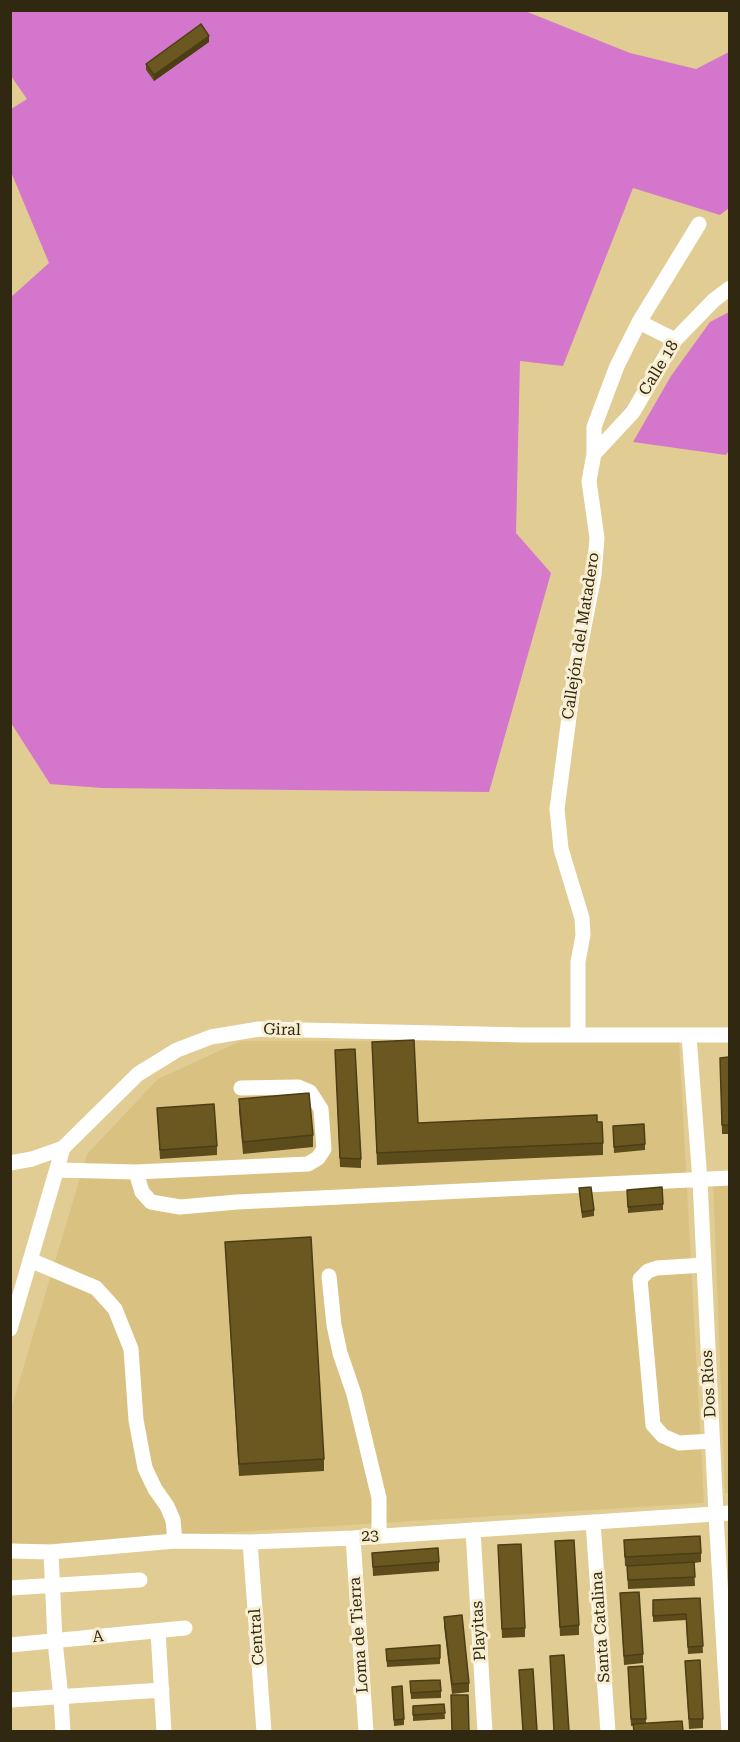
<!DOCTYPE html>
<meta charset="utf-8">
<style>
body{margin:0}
#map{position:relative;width:740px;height:1742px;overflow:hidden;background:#e1cc93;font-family:"Roboto Serif",serif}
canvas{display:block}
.frame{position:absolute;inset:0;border:12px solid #302811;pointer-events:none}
</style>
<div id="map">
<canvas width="740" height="1742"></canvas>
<div class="frame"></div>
</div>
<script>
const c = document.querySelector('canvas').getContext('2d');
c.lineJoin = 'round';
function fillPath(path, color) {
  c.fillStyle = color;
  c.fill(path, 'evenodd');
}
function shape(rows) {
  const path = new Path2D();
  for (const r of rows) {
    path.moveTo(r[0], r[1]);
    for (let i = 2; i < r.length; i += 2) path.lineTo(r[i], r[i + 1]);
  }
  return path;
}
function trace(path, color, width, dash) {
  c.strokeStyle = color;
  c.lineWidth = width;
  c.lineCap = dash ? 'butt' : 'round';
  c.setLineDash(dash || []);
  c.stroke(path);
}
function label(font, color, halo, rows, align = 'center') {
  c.font = font + ' "Roboto Serif",serif';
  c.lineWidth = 6;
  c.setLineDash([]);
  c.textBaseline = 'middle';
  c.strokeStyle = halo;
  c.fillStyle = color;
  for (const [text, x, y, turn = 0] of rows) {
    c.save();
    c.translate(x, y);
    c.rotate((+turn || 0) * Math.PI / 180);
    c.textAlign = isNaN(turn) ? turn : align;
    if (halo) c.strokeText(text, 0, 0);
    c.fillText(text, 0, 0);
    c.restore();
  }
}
fillPath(shape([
 [241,1041,679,1041,704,1503,11,1546,11,1409,87,1154,158,1079],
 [729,1179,730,1493,725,1493,713,1180]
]), '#d9c281');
fillPath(shape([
 [11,11,525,11,630,53,696,69,729,52,729,208,720,215,633,188,563,366,520,361,516,533,551,573,489,792,102,788,50,784,11,723,10,298,49,263,11,172,11,109,27,99,11,76],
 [729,312,730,449,726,455,633,442,671,376,710,322]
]), '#d477cc');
trace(shape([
 [639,322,675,340],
 [594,454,633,412,675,340,714,300,730,288],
 [578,1035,578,962,583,935,582,918,561,849,557,809,574,679,594,575,597,538,589,481,594,454,594,427,617,366,639,322,699,224],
 [689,1036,700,1181,716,1514,729,1732],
 [10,1163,32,1159,63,1148],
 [57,1170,136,1172,308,1164,318,1158,324,1149,321,1109,310,1092,298,1087,241,1088],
 [136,1172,142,1192,151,1202,180,1207,237,1202,730,1178],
 [30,1260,96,1288,115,1309,131,1349,136,1420,145,1468,155,1489,167,1506,173,1520,175,1541],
 [704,1265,657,1268,648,1271,640,1279,653,1425,663,1436,679,1443,712,1441],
 [329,1276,334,1325,340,1353,354,1394,379,1498,379,1536],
 [10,1329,63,1148,138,1074,177,1050,211,1037,259,1029,525,1035,730,1035],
 [593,1522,608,1732],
 [473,1530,485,1732],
 [353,1538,366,1732],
 [250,1542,264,1732],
 [10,1551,51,1552,175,1541,250,1542,353,1538,730,1513],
 [51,1552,55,1641,61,1698,63,1732],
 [10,1588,140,1580],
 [158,1631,164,1732],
 [10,1645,185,1628],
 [10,1700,162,1690]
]), '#fff', 15);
fillPath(shape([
 [209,42,154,81,146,70,146,64],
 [372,1042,418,1123,597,1122,603,1143,603,1155,377,1165],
 [335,1050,361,1159,361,1168,340,1167],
 [729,1057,729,1134,722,1134,720,1058],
 [239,1099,313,1135,313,1147,243,1154,239,1111],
 [157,1108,217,1146,217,1155,160,1159],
 [613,1126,645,1144,645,1150,614,1153],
 [579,1188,594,1210,594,1216,582,1218],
 [627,1190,663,1204,663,1210,628,1213],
 [225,1242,324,1459,324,1471,239,1476],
 [624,1540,701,1553,701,1562,694,1563,695,1586,628,1589,627,1566,625,1566],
 [555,1541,579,1625,579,1635,560,1636],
 [498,1545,525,1628,525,1637,502,1638],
 [372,1553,439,1562,439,1571,373,1576],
 [620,1593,643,1654,643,1663,624,1665],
 [700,1598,703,1653,688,1654,686,1620,653,1622,653,1600],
 [444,1617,469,1683,469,1692,452,1694,444,1626],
 [440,1645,440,1664,387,1667,386,1649],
 [685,1661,703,1719,703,1728,689,1729],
 [643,1666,646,1723,631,1726,628,1673],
 [410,1681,441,1691,441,1698,411,1699],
 [392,1687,404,1719,404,1725,394,1726],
 [444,1704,445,1719,413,1721,413,1706]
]), '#5c4c1c');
fillPath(shape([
 [209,36,209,42,154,81,154,75]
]), '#4b3e16');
const building = shape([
 [201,24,209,36,154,75,146,64,201,24],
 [414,1040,418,1123,597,1115,597,1122,602,1122,603,1143,377,1153,372,1042,414,1040],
 [355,1049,361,1159,340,1158,335,1050,355,1049],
 [729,1057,729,1125,722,1125,720,1058,729,1057],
 [309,1093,313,1135,243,1142,239,1099,309,1093],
 [214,1104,217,1146,160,1150,157,1108,214,1104],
 [644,1124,645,1144,614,1147,613,1126,644,1124],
 [591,1187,594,1210,582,1212,579,1188,591,1187],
 [662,1187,663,1204,628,1207,627,1190,662,1187],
 [311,1237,324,1459,239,1464,225,1242,311,1237],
 [700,1536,701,1553,625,1557,624,1540,700,1536],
 [574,1540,579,1625,560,1627,555,1541,574,1540],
 [521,1544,525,1628,502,1629,498,1545,521,1544],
 [438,1548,439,1562,373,1567,372,1553,438,1548],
 [694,1562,695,1577,628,1580,627,1566,694,1562],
 [639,1592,643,1654,624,1656,620,1593,639,1592],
 [700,1598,703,1646,688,1647,686,1614,653,1616,653,1600,700,1598],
 [462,1615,469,1683,452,1684,444,1617,462,1615],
 [440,1645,440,1658,387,1661,386,1649,440,1645],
 [564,1655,569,1731,554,1731,550,1656,564,1655],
 [700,1660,703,1719,689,1719,685,1661,700,1660],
 [643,1666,646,1719,631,1719,628,1667,643,1666],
 [533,1669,537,1731,523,1731,519,1670,533,1669],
 [440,1680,441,1691,411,1693,410,1681,440,1680],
 [402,1686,404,1719,394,1720,392,1687,402,1686],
 [451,1695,468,1695,469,1731,452,1731,451,1695],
 [444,1704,445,1713,413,1715,413,1706,444,1704],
 [682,1721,683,1731,634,1731,633,1724,682,1721]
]);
fillPath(building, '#6b5820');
trace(building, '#4b3e16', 1.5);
label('16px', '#302811', '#f8eed2', [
 ["Calle 18",659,368,-59],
 ["Callejón del Matadero",581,636,-81],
 ["Giral",282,1030,1],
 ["Dos Ríos",709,1384,-93],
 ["23",370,1536,-4],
 ["Santa Catalina",601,1627,-94],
 ["Playitas",479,1631,-93],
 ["Loma de Tierra",359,1635,-94],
 ["A",98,1637,-6],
 ["Central",257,1637,-94]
]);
</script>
